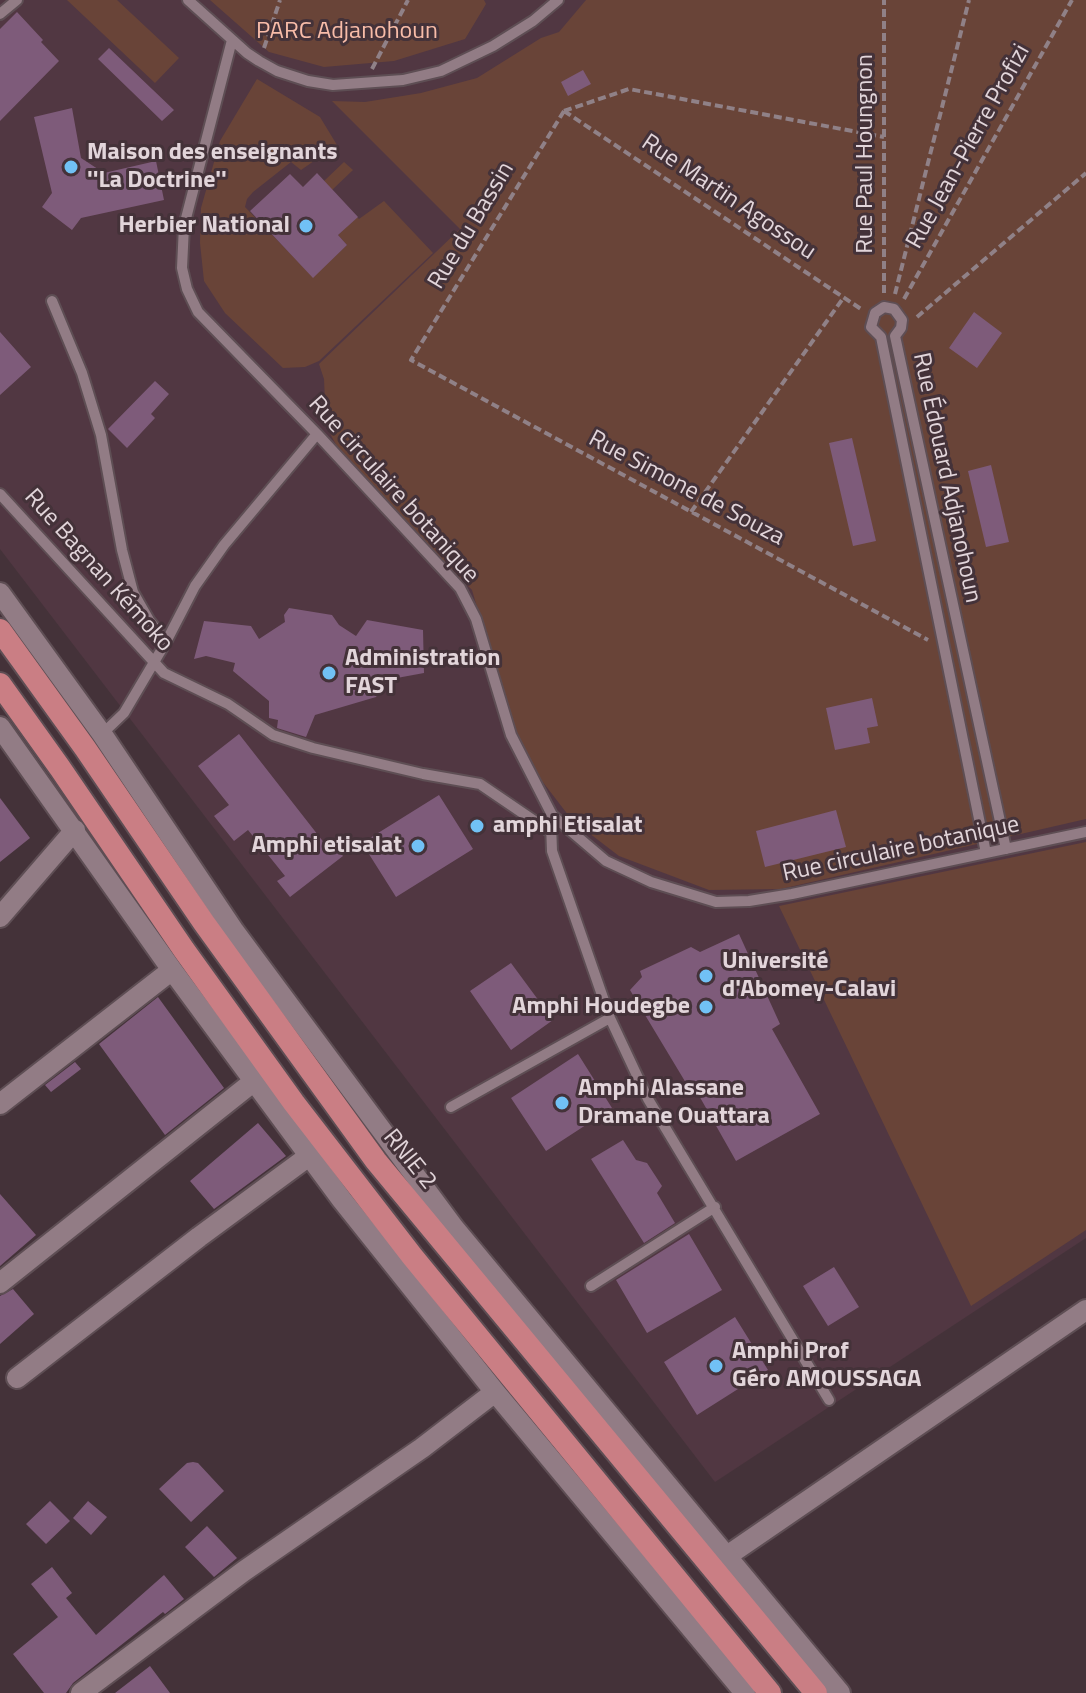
<!DOCTYPE html>
<meta charset="utf-8">
<style>
body{margin:0}
canvas{display:block;background:#443239}
</style>
<canvas width="1086" height="1693"></canvas>
<script>
const c = document.querySelector('canvas').getContext('2d');
c.lineJoin = 'round';
function fillPath(path, color) {
  c.fillStyle = color;
  c.fill(path, 'evenodd');
}
function shape(rows) {
  const path = new Path2D();
  for (const r of rows) {
    path.moveTo(r[0], r[1]);
    for (let i = 2; i < r.length; i += 2) path.lineTo(r[i], r[i + 1]);
  }
  return path;
}
function trace(path, color, width, dash) {
  c.strokeStyle = color;
  c.lineWidth = width;
  c.lineCap = dash ? 'butt' : 'round';
  c.setLineDash(dash || []);
  c.stroke(path);
}
function label(font, color, halo, rows, align = 'center') {
  c.font = font + ' "Titillium Web",sans-serif';
  c.lineWidth = 6;
  c.setLineDash([]);
  c.textBaseline = 'middle';
  c.strokeStyle = halo;
  c.fillStyle = color;
  for (const [text, x, y, turn = 0] of rows) {
    c.save();
    c.translate(x, y);
    c.rotate((+turn || 0) * Math.PI / 180);
    c.textAlign = isNaN(turn) ? turn : align;
    if (halo) c.strokeText(text, 0, 0);
    c.fillText(text, 0, 0);
    c.restore();
  }
}
fillPath(shape([
 [0,0,1086,0,1086,1238,715,1482,0,549]
]), '#513742');
fillPath(shape([
 [67,0,117,0,179,58,155,83],
 [210,0,484,0,486,4,465,39,394,61,324,67,269,52],
 [586,0,1086,0,1086,819,781,889,709,890,619,856,572,820,542,781,515,737,472,590,341,454,326,426,324,379,319,364,460,229,332,101,365,102,421,93,477,78,541,38,559,32],
 [257,79,320,117,337,145,301,170,291,162,253,192,247,199,245,207,313,277,347,245,338,235,357,217,359,219,384,201,433,253,319,361,305,367,283,368,225,313,204,281,200,243,201,208,220,141],
 [344,162,353,170,332,190,324,181],
 [1086,842,1086,1230,971,1306,779,906]
]), '#694438');
fillPath(shape([
 [17,12,43,40,41,42,59,61,0,121,0,29],
 [109,48,174,110,162,121,98,59],
 [583,70,591,84,568,96,561,82],
 [72,108,81,158,104,173,156,161,164,200,81,218,72,230,42,207,52,193,34,117],
 [317,173,358,217,338,235,347,245,313,278,250,211,290,174,303,187],
 [974,312,1002,333,977,368,949,348],
 [0,332,31,367,0,395],
 [155,381,169,394,151,414,155,418,127,448,108,429],
 [852,438,876,541,853,546,829,443],
 [991,465,1009,542,986,547,968,471],
 [289,608,332,615,339,625,356,636,367,620,423,630,424,673,386,680,376,697,315,715,306,737,277,728,278,720,269,718,269,701,233,671,235,663,206,656,194,659,204,621,251,626,259,639,285,622,284,615],
 [872,698,878,726,867,728,870,743,835,750,826,708],
 [239,734,325,844,331,840,343,856,290,897,277,881,285,876,248,830,234,841,214,816,229,805,198,766],
 [439,795,473,849,396,897,362,843],
 [0,798,30,838,0,862],
 [836,810,846,847,765,867,756,831],
 [739,934,780,1024,772,1029,820,1114,736,1161,693,1085,689,1088,630,990,642,977,640,971,691,947,700,952],
 [511,963,553,1020,511,1050,470,991],
 [158,997,224,1088,165,1135,99,1044],
 [578,1054,612,1108,546,1151,511,1098],
 [75,1062,81,1069,51,1092,45,1085],
 [258,1123,286,1156,214,1209,190,1181],
 [623,1140,636,1160,647,1163,662,1186,657,1193,675,1223,644,1243,591,1159],
 [0,1194,36,1235,0,1266],
 [689,1234,722,1290,647,1333,616,1280],
 [834,1267,859,1307,828,1326,803,1286],
 [13,1289,34,1314,0,1344,0,1296],
 [735,1317,768,1370,697,1415,664,1362],
 [193,1462,198,1463,224,1491,191,1522,159,1489,187,1463],
 [50,1501,70,1521,46,1544,26,1524],
 [88,1501,107,1517,91,1535,73,1518],
 [207,1526,237,1558,214,1577,185,1547],
 [52,1567,72,1593,66,1598,96,1635,164,1575,184,1599,165,1614,163,1612,73,1683,66,1693,44,1693,13,1654,58,1617,31,1584],
 [150,1666,170,1693,115,1693]
]), '#7e5b7a');
const service = shape([
 [188,0,247,53,259,61,277,71,308,81,333,85,403,80,441,71,493,46,533,21,558,0],
 [0,14,17,0],
 [232,40,184,226,182,268,187,289,198,312,317,434,460,588,476,619,511,735,552,815,606,861,651,882,716,902,749,901,792,894,1086,832],
 [52,301,82,373,101,435,122,550,133,592,149,620,166,642],
 [0,494,164,673,228,704,273,735,313,748,423,774,480,784,549,831],
 [100,736,124,713,166,642,195,586,224,545,317,434],
 [551,824,552,851,610,1018,648,1099,829,1400],
 [986,853,881,337,871,327,875,313,884,307,894,309,902,320,901,328,895,336,1006,849],
 [451,1107,610,1018],
 [591,1286,715,1207]
]);
const minor = shape([
 [0,727,172,970,342,1200,495,1392,745,1693],
 [0,917,75,830],
 [0,1104,172,970],
 [0,1283,253,1082],
 [17,1378,199,1237,309,1156],
 [727,1556,1086,1310],
 [81,1693,244,1571,422,1448,495,1392]
]);
const tertiary = shape([
 [0,593,102,734,234,931,454,1228,840,1693]
]);
const trunk = shape([
 [0,630,85,748,204,923,376,1161,816,1693],
 [0,684,60,768,184,950,294,1103,412,1256,770,1693]
]);
trace(service, '#5e4e54', 14);
trace(minor, '#5e4e54', 24);
trace(tertiary, '#5e4e54', 24);
trace(trunk, '#5e4e54', 26);
trace(shape([
 [264,48,280,0],
 [372,69,408,0],
 [564,111,411,360,928,640],
 [564,111,861,309],
 [564,111,629,89,884,137],
 [884,293,884,0],
 [895,294,969,0],
 [904,299,1072,0],
 [917,317,1086,173],
 [691,512,844,297]
]), '#908187', 4, [8, 4]);
trace(service, '#927c85', 10);
trace(minor, '#927c85', 20);
trace(tertiary, '#927c85', 20);
trace(trunk, '#ca7e84', 22);
for (const [x, y, r, color] of [
 [71,167,8,"#71c1f5"],
 [306,226,8,"#71c1f5"],
 [329,673,8,"#71c1f5"],
 [477,826,8,"#71c1f5"],
 [418,846,8,"#71c1f5"],
 [706,976,8,"#71c1f5"],
 [706,1007,8,"#71c1f5"],
 [562,1103,8,"#71c1f5"],
 [716,1366,8,"#71c1f5"]
]) {
  const dot = new Path2D();
  dot.arc(x, y, r, 0, 2 * Math.PI);
  c.fillStyle = color;
  c.fill(dot);
  trace(dot, '#443239', 3);
}
label('24px', '#f8bca8', '#443239', [
 ["PARC Adjanohoun",347,32]
]);
label('24px', '#e2d5da', '#443239', [
 ["Rue Jean-Pierre Profizi",969,147,-61],
 ["Rue Paul Houngnon",866,154,-90],
 ["Rue Martin Agossou",728,198,34],
 ["Rue du Bassin",472,226,-59],
 ["Rue Édouard Adjanohoun",946,478,78],
 ["Rue Simone de Souza",686,489,28],
 ["Rue circulaire botanique",393,490,48],
 ["Rue Bagnan Kémoko",98,571,48],
 ["Rue circulaire botanique",901,850,-12],
 ["RNIE 2",409,1160,51]
]);
label('bold 24px', '#e2d5da', '#443239', [
 ["Maison des enseignants",87,153],
 ["''La Doctrine''",87,181],
 ["Herbier National",290,226,"right"],
 ["Administration",345,659],
 ["FAST",345,687],
 ["amphi Etisalat",493,826],
 ["Amphi etisalat",402,846,"right"],
 ["Université",722,962],
 ["d'Abomey-Calavi",722,990],
 ["Amphi Houdegbe",690,1007,"right"],
 ["Amphi Alassane",578,1089],
 ["Dramane Ouattara",578,1117],
 ["Amphi Prof",732,1352],
 ["Géro AMOUSSAGA",732,1380]
], 'left');
</script>
